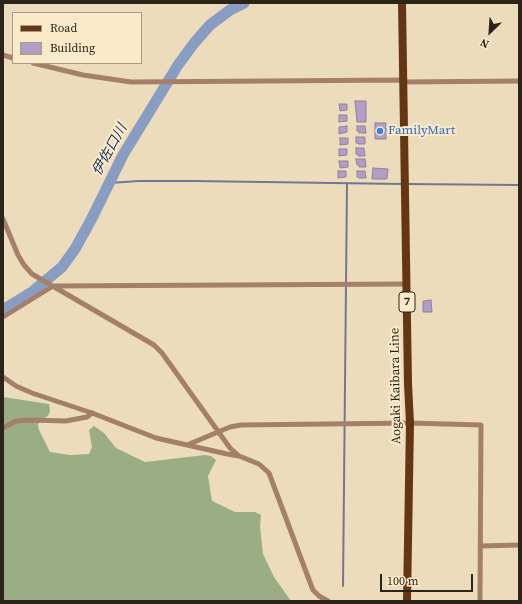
<!DOCTYPE html>
<meta charset="utf-8">
<style>
body{margin:0}
#map{position:relative;width:522px;height:604px;overflow:hidden;background:#eddcbc;font-family:"Source Serif 4",serif}
canvas{display:block}
.frame{position:absolute;inset:0;border:4px solid #2b2519;pointer-events:none}
.legend{position:absolute;left:12px;top:12px;width:130px;height:52px;box-sizing:border-box;background:#faeac9;border:1px solid #a79b83;margin:0;padding:5px 7px;list-style:none;font-size:12px;color:#2b2519}
.legend li{display:flex;align-items:center;gap:8px;height:20px}
.legend b{width:20px;border:1px solid #a79b83}
.north{position:absolute;left:470px;top:12px;width:40px;height:40px;-webkit-text-stroke:3px #faeac9;paint-order:stroke;rotate:205deg;font-size:11px;font-weight:700;line-height:16px;text-align:center;color:#2b2519}
.north::after{content:'';display:block;margin:auto;width:14px;height:18px;background:#2b2519;clip-path:polygon(50% 0,100% 100%,50% 72%,0 100%)}
.scale{position:absolute;left:380px;top:574px;width:93px;height:18px;box-sizing:border-box;border:2px solid #2b2519;border-top:0;padding-left:5px;font-size:12px;line-height:14px;white-space:nowrap;color:#2b2519;-webkit-text-stroke:3px #faeac9;paint-order:stroke}
</style>
<div id="map">
<canvas width="522" height="604"></canvas>
<div class="frame"></div>
<ul class="legend">
<li><b style="height:5px;background:#653614"></b>Road</li>
<li><b style="height:11px;background:#b29dc4"></b>Building</li>
</ul>
<div class="north">N</div>
<div class="scale">100 m</div>
</div>
<script>
const c = document.querySelector('canvas').getContext('2d');
c.lineJoin = 'round';
function fillPath(path, color) {
  c.fillStyle = color;
  c.fill(path, 'evenodd');
}
function shape(rows) {
  const path = new Path2D();
  for (const r of rows) {
    path.moveTo(r[0], r[1]);
    for (let i = 2; i < r.length; i += 2) path.lineTo(r[i], r[i + 1]);
  }
  return path;
}
function trace(path, color, width, dash) {
  c.strokeStyle = color;
  c.lineWidth = width;
  c.lineCap = dash ? 'butt' : 'round';
  c.setLineDash(dash || []);
  c.stroke(path);
}
function label(font, color, halo, rows, align = 'center') {
  c.font = font + ' "Source Serif 4","Noto Sans JP",serif';
  c.lineWidth = 4;
  c.setLineDash([]);
  c.textBaseline = 'middle';
  c.strokeStyle = halo;
  c.fillStyle = color;
  for (const [text, x, y, turn = 0] of rows) {
    c.save();
    c.translate(x, y);
    c.rotate((+turn || 0) * Math.PI / 180);
    c.textAlign = isNaN(turn) ? turn : align;
    if (halo) c.strokeText(text, 0, 0);
    c.fillText(text, 0, 0);
    c.restore();
  }
}
fillPath(shape([
 [3,397,49,404,50,411,48,416,43,419,38,424,39,430,50,452,70,455,89,454,92,447,89,430,94,426,104,433,116,448,145,462,205,455,211,456,216,460,208,476,212,501,235,512,255,512,261,515,260,527,263,554,274,577,291,601,3,601]
]), '#9bad84');
trace(shape([
 [109,183,139,181,194,181,402,184],
 [406,184,519,185],
 [343,586,347,183]
]), '#6d7990', 2);
trace(shape([
 [3,310,32,292,62,267,75,249,91,220,123,155,178,65,195,42,210,25,230,10,244,3]
]), '#899dc3', 11);
const building = shape([
 [355,101,366,101,366,122,357,122,355,101],
 [339,104,347,104,347,110,340,111,339,104],
 [339,115,347,115,347,121,339,122,339,115],
 [375,123,386,123,386,139,375,139,375,123],
 [347,126,347,132,339,134,339,127,347,126],
 [357,126,365,126,366,133,359,133,359,131,357,131,357,126],
 [356,137,365,137,365,144,358,144,358,143,356,143,356,137],
 [340,138,348,138,348,144,340,145,340,138],
 [356,148,364,148,365,156,358,156,358,154,356,154,356,148],
 [339,149,347,149,347,155,339,156,339,149],
 [356,159,365,159,366,167,359,167,359,165,357,165,356,159],
 [339,161,348,161,348,167,340,168,339,161],
 [373,168,388,169,387,179,372,179,373,168],
 [338,171,346,171,346,177,338,178,338,171],
 [357,171,365,171,366,178,359,178,359,177,357,177,357,171],
 [431,300,432,312,423,312,423,301,431,300]
]);
fillPath(building, '#b29dc4');
trace(building, '#90819e', 1);
trace(shape([
 [3,55,13,58],
 [33,63,83,75,131,82,403,80],
 [403,82,519,81],
 [3,219,18,255,24,265,32,274,154,345,162,353,230,448,239,456,259,464,269,473,311,585,313,590,319,596,328,601],
 [3,317,53,286,407,284],
 [3,377,16,386,32,393,92,413,156,438,227,454,239,456],
 [3,428,16,421,30,420,66,421,87,417,92,413],
 [187,445,230,427,241,425,410,423,481,425,480,601],
 [481,546,519,545]
]), '#a4806a', 5);
trace(shape([
 [402,3,408,384,410,423,407,601]
]), '#653614', 8);
for (const [x, y, r, color] of [
 [380,131,4,"#3f7fe0"]
]) {
  const dot = new Path2D();
  dot.arc(x, y, r, 0, 2 * Math.PI);
  c.fillStyle = color;
  c.fill(dot);
  trace(dot, '#faeac9', 1.5);
}
for (const [x, y, w] of [
 [407,302,16]
]) {
  const box = new Path2D();
  box.roundRect(x - w / 2, y - 10, w, 20, 3);
  c.fillStyle = '#faeac9';
  c.fill(box);
  trace(box, '#2b2519', 1);
}
label('bold 12px', '#2b2519', null, [
 ["7",407,302]
]);
label('13px', '#366cbe', '#faeac9', [
 ["FamilyMart",388,131]
], 'left');
label('13px', '#2b2519', '#faeac9', [
 ["Aogaki Kaibara Line",396,386,-91]
]);
label('italic 14px', '#233b6c', '#faeac9', [
 ["伊佐口川",110,150,-61]
]);
</script>
